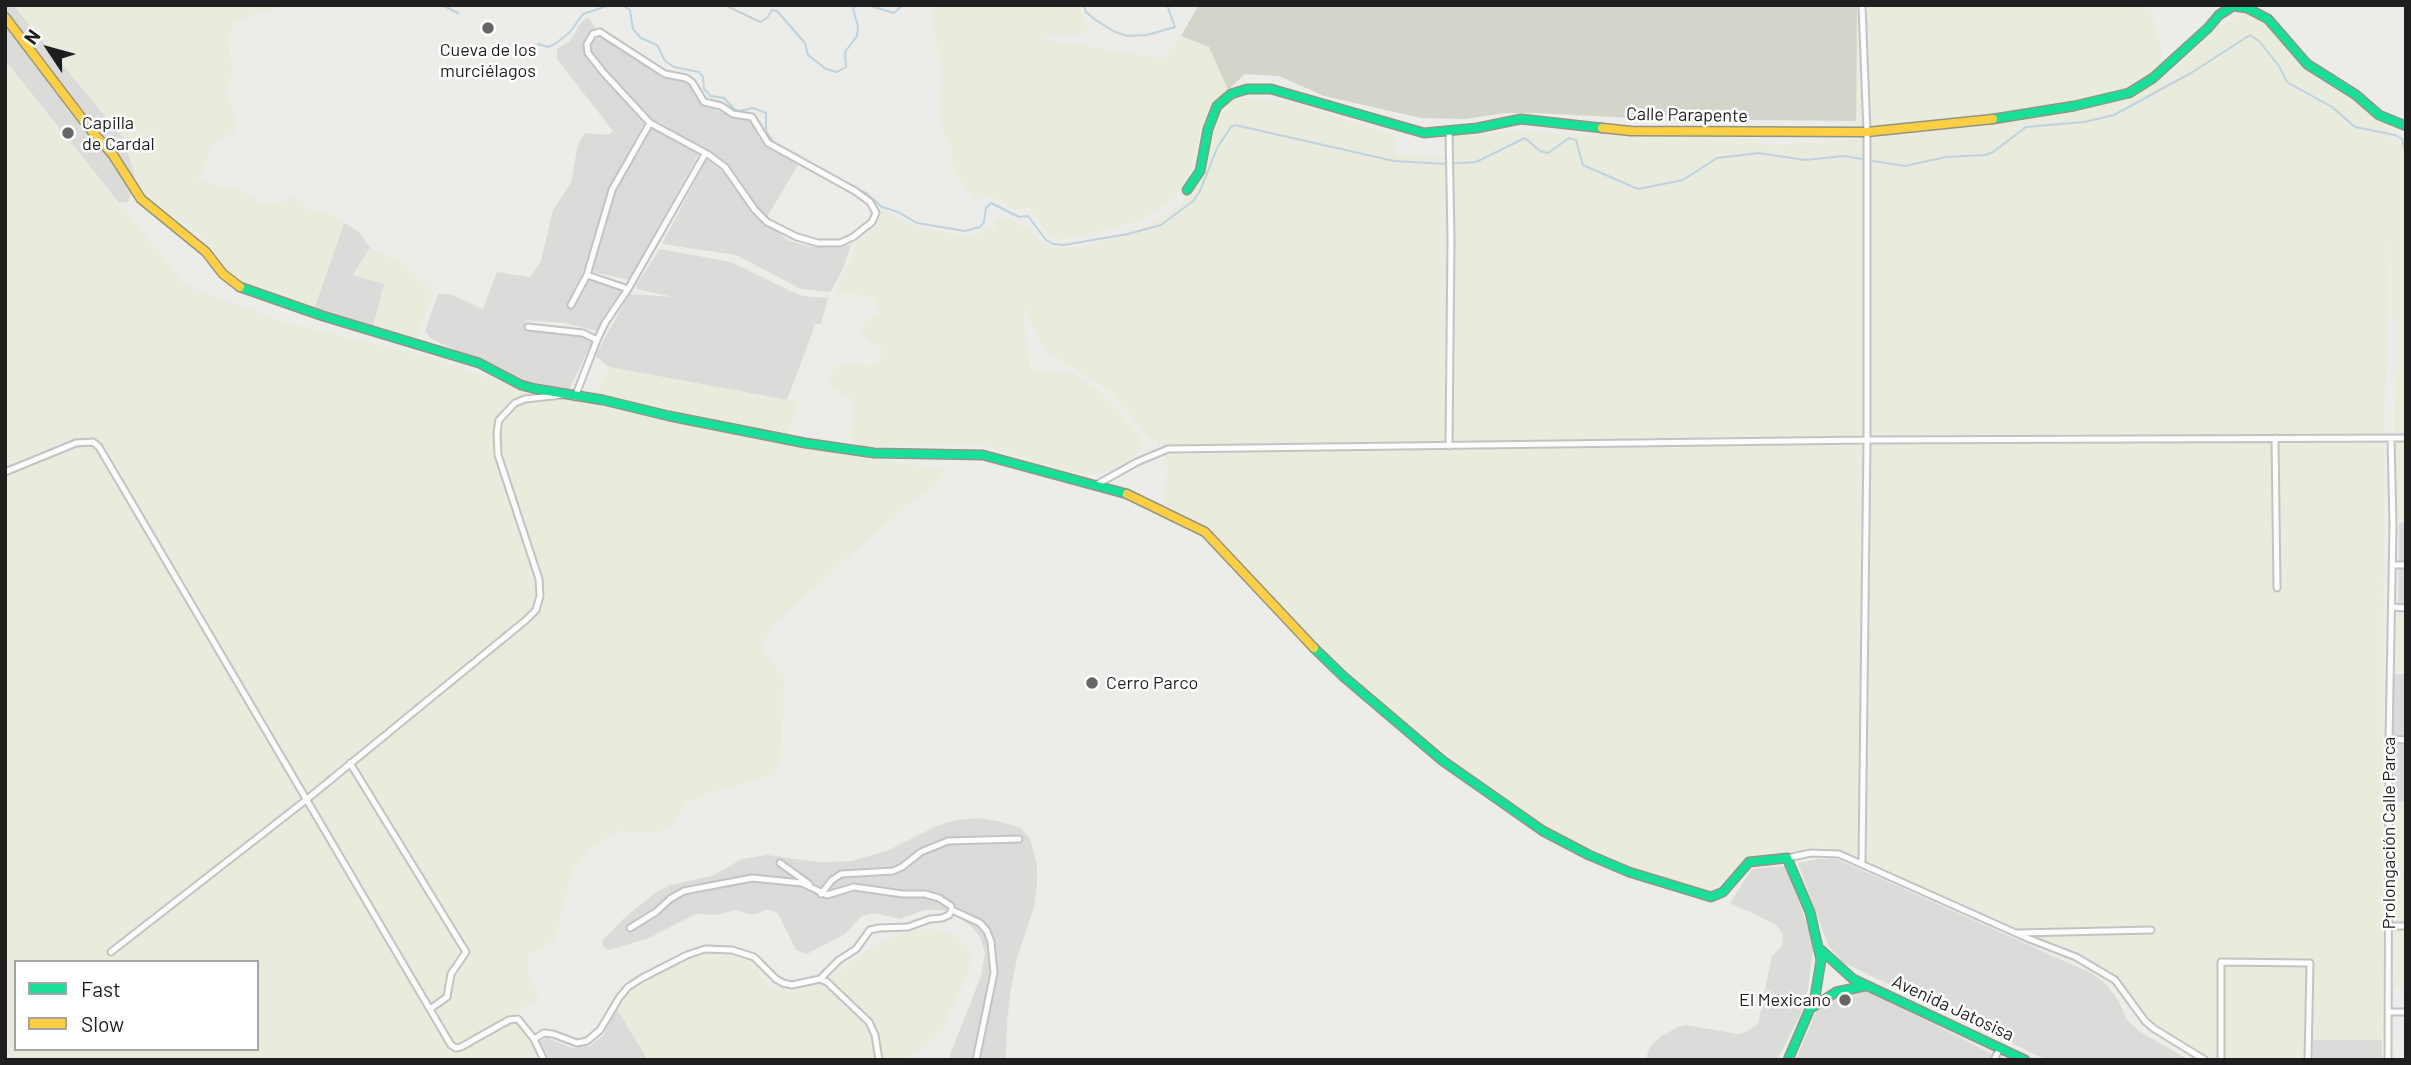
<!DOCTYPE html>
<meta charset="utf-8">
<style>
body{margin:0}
#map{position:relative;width:2411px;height:1065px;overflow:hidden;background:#ecece8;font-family:Barlow,sans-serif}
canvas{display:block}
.frame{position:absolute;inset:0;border:7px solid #1e1e1e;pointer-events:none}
.legend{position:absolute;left:14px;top:960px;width:245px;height:91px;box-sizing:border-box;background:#fff;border:2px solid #a5a5a5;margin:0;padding:9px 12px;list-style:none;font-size:21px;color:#1e1e1e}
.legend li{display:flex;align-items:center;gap:14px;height:35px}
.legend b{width:35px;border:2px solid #a5a5a5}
.north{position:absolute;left:14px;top:14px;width:70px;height:70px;-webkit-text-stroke:5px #fff;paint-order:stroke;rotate:306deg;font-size:19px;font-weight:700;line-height:28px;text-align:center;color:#1e1e1e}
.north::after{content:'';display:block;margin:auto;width:24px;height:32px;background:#1e1e1e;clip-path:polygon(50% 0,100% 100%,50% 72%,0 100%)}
</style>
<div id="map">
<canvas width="2411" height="1065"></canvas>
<div class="frame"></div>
<ul class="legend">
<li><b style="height:9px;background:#16e098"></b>Fast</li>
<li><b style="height:9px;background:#ffcf43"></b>Slow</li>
</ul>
<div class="north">N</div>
</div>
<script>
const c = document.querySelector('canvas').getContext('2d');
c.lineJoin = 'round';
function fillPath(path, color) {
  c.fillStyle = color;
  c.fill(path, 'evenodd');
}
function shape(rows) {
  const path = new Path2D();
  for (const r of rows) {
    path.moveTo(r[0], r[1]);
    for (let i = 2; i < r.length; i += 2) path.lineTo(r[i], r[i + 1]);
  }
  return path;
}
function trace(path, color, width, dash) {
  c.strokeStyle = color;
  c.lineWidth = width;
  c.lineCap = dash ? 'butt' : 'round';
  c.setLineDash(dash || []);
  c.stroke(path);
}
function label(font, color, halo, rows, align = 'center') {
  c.font = font + ' Barlow,sans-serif';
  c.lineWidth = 5;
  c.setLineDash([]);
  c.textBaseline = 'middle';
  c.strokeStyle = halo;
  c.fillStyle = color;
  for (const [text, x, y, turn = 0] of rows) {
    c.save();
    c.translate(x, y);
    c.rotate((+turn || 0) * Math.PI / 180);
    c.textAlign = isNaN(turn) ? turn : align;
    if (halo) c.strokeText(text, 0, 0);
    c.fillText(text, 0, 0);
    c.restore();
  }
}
fillPath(shape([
 [5,5,13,5,125,140,136,181,128,202,93,204,5,161],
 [588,17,596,28,585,38,583,51,595,69,645,121,606,197,584,270,567,306,573,308,589,278,622,290,598,331,564,323,525,320,528,330,567,336,578,335,593,340,568,392,547,388,512,376,495,365,467,356,430,338,425,331,438,294,450,294,483,309,497,272,530,277,541,261,553,210,571,183,578,144,585,133,608,135,613,131,557,59,557,49,570,41,581,22],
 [597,37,601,37,620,47,661,77,682,80,690,86,699,101,706,107,720,111,729,116,744,118,753,124,759,138,769,149,790,158,798,165,767,217,753,203,740,180,723,162,661,123,653,121,610,76,592,53,590,47,593,41],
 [651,127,699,153,629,280,593,272,610,200],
 [707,159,732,180,762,221,789,241,812,247,838,248,851,245,843,269,830,292,801,289,736,255,662,244],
 [344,223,359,232,370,248,353,275,385,284,373,326,314,309],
 [660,249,731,262,801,296,828,298,821,324,813,324,815,325,787,400,609,367,595,356,629,294,674,297,637,289,636,285],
 [2406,522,2406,606,2398,605,2399,523],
 [2391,674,2406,674,2406,801,2395,801],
 [978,818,998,821,1021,828,1030,839,1037,865,1037,885,1034,907,1017,958,1011,989,1007,1022,1006,1060,948,1060,981,976,985,953,980,937,972,927,953,914,942,910,924,910,900,919,875,913,862,916,845,934,807,954,796,950,778,914,767,909,754,915,735,910,716,915,695,914,649,938,609,950,603,946,602,941,624,918,658,891,671,885,712,876,742,859,767,855,818,862,852,861,889,850,939,825,958,820],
 [1817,859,1837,859,2091,973,2106,984,2118,1000,2127,1020,2140,1032,2189,1060,2047,1060,1842,962,1828,945,1798,863],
 [1786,866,1814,944,1808,989,1800,1016,1777,1060,1647,1060,1647,1055,1651,1046,1660,1037,1678,1027,1685,1025,1738,1034,1746,1032,1758,1024,1772,956,1782,946,1783,935,1777,926,1767,920,1730,903,1752,869],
 [1860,990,1867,990,1992,1054,1989,1060,1796,1060,1816,1012,1826,1001,1839,994],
 [618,1009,648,1060,550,1060,540,1041,547,1038,572,1048,590,1046,604,1035,613,1014],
 [2313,1040,2382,1040,2382,1060,2313,1060]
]), '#dbdbd9');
fillPath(shape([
 [1199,5,1857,5,1857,121,1652,119,1536,113,1505,113,1466,119,1421,118,1324,96,1279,76,1245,74,1228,90,1209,47,1181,36]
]), '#d4d5ca');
fillPath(shape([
 [13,5,288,5,234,21,229,41,232,72,225,95,234,110,236,128,233,134,221,138,209,148,207,162,198,181,204,180,217,186,237,188,261,203,279,203,292,196,311,210,318,212,325,211,344,223,314,309,235,280,213,249,187,225,156,207,136,181,125,140],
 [929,5,1079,5,1083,19,1088,25,1083,34,1048,35,1043,39,1164,59,1181,36,1209,47,1228,90,1202,126,1190,172,1175,197,1143,220,1061,240,1045,231,1029,207,1015,210,992,196,981,197,977,204,953,170,952,151,942,128,940,114,941,62],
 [1857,5,2149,5,2162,50,2158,81,2168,76,2220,26,2244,13,2270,28,2321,82,2346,95,2379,123,2390,126,2390,138,2398,140,2402,146,2406,166,2406,519,2396,520,2391,230,2384,431,2382,1040,2313,1040,2313,1060,2204,1060,2155,1031,2118,986,2107,975,2083,960,1850,854,1823,847,1750,855,1713,891,1701,891,1646,873,1553,830,1473,774,1391,710,1312,638,1209,527,1162,504,1168,466,1156,441,1148,438,1113,393,1046,351,1026,315,1028,305,1023,316,1031,369,1045,372,1065,370,1077,376,1098,391,1129,423,1141,440,1138,452,1123,466,1112,471,1086,475,1011,455,984,445,858,446,849,438,855,404,848,397,830,386,829,377,838,366,847,363,869,367,878,364,883,351,860,331,868,319,880,312,872,296,836,293,858,240,874,229,881,215,881,208,909,224,930,230,964,235,977,234,987,229,994,230,994,223,998,219,1004,217,1020,224,1052,249,1085,247,1153,223,1183,203,1215,125,1232,99,1286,101,1396,136,1396,154,1426,157,1449,156,1449,131,1757,138,1758,144,1775,145,1856,140],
 [5,60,185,285,286,323,440,360,531,394,590,401,677,423,766,442,941,469,943,473,931,489,907,505,775,622,760,648,784,676,781,757,776,774,708,793,686,803,673,824,663,831,649,833,618,831,588,850,573,869,555,940,529,954,528,971,539,998,513,1014,523,1028,538,1060,5,1060],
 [16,962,257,962,257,1049,16,1049],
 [370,248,399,261,431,289,432,298,416,340,373,326,384,284,353,275],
 [609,367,799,402,786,436,596,396],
 [2397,607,2406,608,2406,670,2395,670],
 [2395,801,2406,801,2406,987,2394,987],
 [926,928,956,935,965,944,971,958,966,979,941,1031,927,1045,902,1060,648,1060,615,1006,632,989,679,962,696,955,713,953,735,955,751,962,773,989,810,987,835,975,869,949,888,938]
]), '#e9ebdc');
trace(shape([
 [442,5,458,13],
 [623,5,630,10,633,29,641,38,657,45,665,61,674,67,699,72,703,77,704,89,711,96,724,98,734,109,739,111,753,108,766,113,766,131,775,144],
 [725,5,760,22,767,18,772,10,777,11,805,43,808,55,826,69,837,72,846,67,845,52,857,36,858,26,853,9,855,5],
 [867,5,894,13,903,5],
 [1084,5,1086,12,1097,21,1115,32,1128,36,1147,35,1175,27,1167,5],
 [538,44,548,47,555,44,570,32,583,14,610,5],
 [1873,161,1905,166,1946,157,1985,155,1993,152,2026,127,2084,122,2114,115,2191,73,2250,35,2259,41,2279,66,2287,82,2332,107,2355,127,2395,135,2402,139,2406,155],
 [853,187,866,193,882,207,898,212,917,223,965,231,980,227,984,222,986,208,991,203,1019,217,1028,216,1046,240,1053,244,1064,245,1128,234,1161,225,1193,201,1200,191,1217,148,1231,127,1235,125,1394,161,1446,164,1476,162,1525,138,1540,151,1548,153,1569,138,1576,140,1583,165,1638,189,1683,180,1717,158,1758,153,1805,160,1844,156,1862,159]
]), '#bed3dd', 2);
const street = shape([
 [600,32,665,74,686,78,692,82,704,102,721,106,733,114,752,117,768,143,855,191,870,202,876,213,872,222,853,237,840,243,818,243,797,237,767,222,755,210,725,167,709,155,650,123,603,72,588,53,587,44,593,34,600,32],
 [587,275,628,289],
 [571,305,587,275,612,190,650,123],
 [528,327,583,333,597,340,605,323,628,289,705,154],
 [575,397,597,340],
 [2275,438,2277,588],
 [1449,446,1451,239,1449,131],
 [5,472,76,443,93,442,99,447,451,1045,456,1048,461,1047,509,1020,518,1019,534,1039,544,1060],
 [1096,485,1137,462,1168,449,1867,440,2406,438],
 [2393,565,2406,565],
 [2393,607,2406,608],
 [2389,739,2406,740],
 [350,763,466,952,451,974,447,997,430,1009],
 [1787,858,1811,853,1839,854,2027,938,2076,957,2115,980,2145,1021,2153,1028,2205,1060],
 [780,863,809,884],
 [1862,863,1867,440,1867,132,1862,5],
 [821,894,832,880,841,874,893,871,902,867,921,852,948,841,1019,839],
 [952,910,980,923,987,931,991,942,994,973,976,1060],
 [2388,926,2406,926],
 [630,928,656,912,670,899,684,891,752,878,802,883,827,895,854,887,903,894,925,894,939,898,951,906,952,910,949,915,942,918,930,919,908,927,879,928,870,930,856,949,839,960,820,979],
 [2018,933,2151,930],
 [111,952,306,800,526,620,536,610,540,596,539,579,498,455,497,432,499,420,515,403,525,399,562,395],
 [2388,1012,2406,1012],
 [534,1039,544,1033,553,1034,577,1043,587,1041,600,1030,619,998,628,987,642,978,687,955,705,949,732,950,754,957,776,979,783,983,792,985,820,979,827,982,869,1022,875,1035,879,1060],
 [1994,1060,2000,1048],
 [2221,1060,2221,962,2310,963,2308,1060],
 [2388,1060,2389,739,2393,525,2391,438]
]);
const fast = shape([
 [1993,119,2074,106,2129,93,2153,78,2208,28,2219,15,2233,6,2247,8,2268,19,2307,64,2356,95,2379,115,2406,126],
 [1187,190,1200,171,1208,129,1217,106,1231,94,1247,89,1271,89,1424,133,1477,128,1521,119,1602,128],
 [240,287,323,316,479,363,521,385,536,389,603,400,669,416,805,443,874,453,983,455,1127,494],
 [1314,648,1344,677,1443,761,1543,831,1589,855,1629,872,1711,897,1723,892,1749,862,1787,858,1810,912,1821,960,1815,997,1788,1060],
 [1820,949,1853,979,2025,1060],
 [1813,1007,1836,992,1865,986]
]);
const slow = shape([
 [5,17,90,129,113,155,141,199,206,252,223,274,240,287],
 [1602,128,1631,131,1867,132,1993,119],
 [1127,494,1205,532,1314,648]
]);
trace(street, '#c3c3c2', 9);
trace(fast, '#919582', 11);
trace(slow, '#919582', 11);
trace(street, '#fcfcfc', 5);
trace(fast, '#16e098', 8);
trace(slow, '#ffcf43', 8);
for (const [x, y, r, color] of [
 [488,28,7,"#666665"],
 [68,133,7,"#666665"],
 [1092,683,7,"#666665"],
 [1845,1000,7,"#666665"]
]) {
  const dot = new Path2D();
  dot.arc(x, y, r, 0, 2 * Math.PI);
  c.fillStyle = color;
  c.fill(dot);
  trace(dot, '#fff', 2.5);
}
label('18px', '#1e1e1e', '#fff', [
 ["Cueva de los",488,50,"center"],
 ["murciélagos",488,71,"center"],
 ["Capilla",82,123],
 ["de Cardal",82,144],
 ["Cerro Parco",1106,683],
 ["El Mexicano",1831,1000,"right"]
], 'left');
label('18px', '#1e1e1e', '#fff', [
 ["Calle Parapente",1687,115,1],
 ["Prolongación Calle Parca",2389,833,-90],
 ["Avenida Jatosisa",1953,1008,25]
]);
</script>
